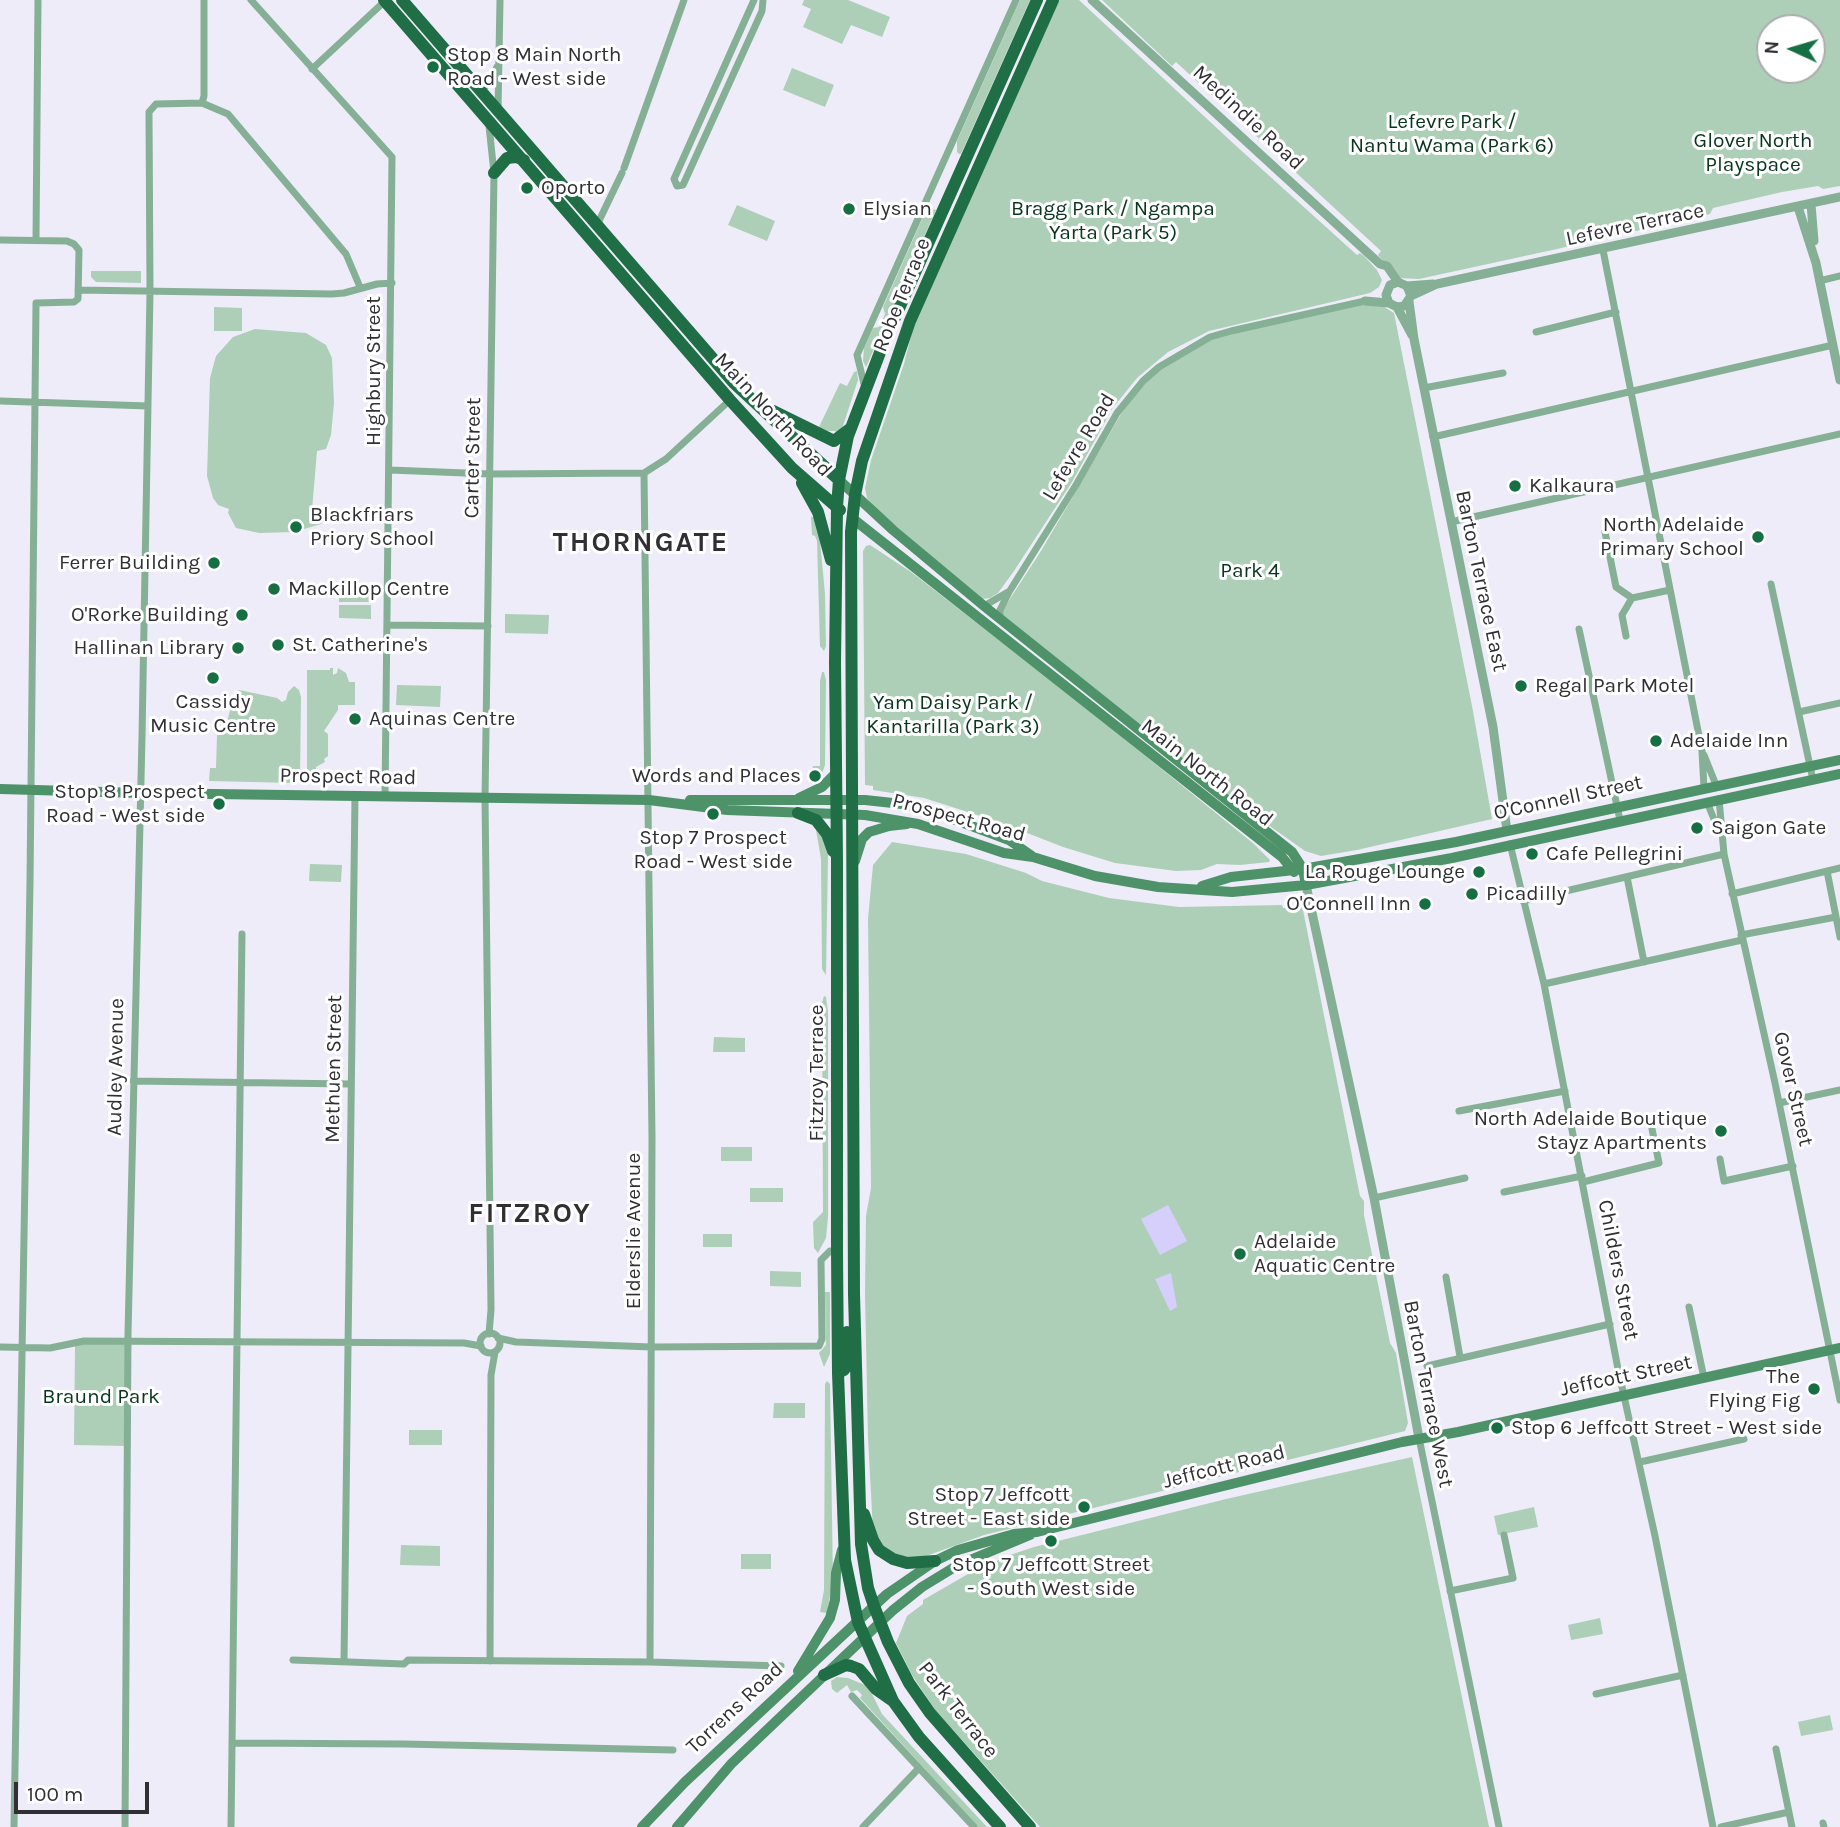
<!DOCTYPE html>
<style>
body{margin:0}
#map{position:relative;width:1840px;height:1827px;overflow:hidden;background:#eeecf9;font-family:Karla,sans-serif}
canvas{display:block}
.north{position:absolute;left:1756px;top:14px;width:70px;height:70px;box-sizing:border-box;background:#fff;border:2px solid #acacae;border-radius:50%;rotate:274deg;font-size:19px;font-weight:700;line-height:28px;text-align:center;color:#302f34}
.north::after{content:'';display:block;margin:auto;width:24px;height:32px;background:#156f43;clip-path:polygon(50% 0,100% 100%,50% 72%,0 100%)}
.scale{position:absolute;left:14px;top:1782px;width:135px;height:32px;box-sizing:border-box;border:4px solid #302f34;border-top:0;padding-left:9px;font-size:21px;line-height:24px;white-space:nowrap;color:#302f34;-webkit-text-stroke:5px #fff;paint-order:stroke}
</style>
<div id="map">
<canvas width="1840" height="1827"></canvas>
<div class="north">N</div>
<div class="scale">100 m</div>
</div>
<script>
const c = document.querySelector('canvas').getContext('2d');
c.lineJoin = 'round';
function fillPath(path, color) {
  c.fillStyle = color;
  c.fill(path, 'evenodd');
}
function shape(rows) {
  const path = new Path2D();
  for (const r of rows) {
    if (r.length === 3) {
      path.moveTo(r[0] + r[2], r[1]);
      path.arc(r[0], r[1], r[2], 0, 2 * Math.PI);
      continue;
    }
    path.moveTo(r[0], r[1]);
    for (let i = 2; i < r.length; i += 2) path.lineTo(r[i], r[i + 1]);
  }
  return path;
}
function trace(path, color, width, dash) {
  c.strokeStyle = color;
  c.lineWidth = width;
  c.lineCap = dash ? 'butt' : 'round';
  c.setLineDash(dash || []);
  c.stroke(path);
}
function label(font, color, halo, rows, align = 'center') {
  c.font = font + ' Karla,sans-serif';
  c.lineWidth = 6;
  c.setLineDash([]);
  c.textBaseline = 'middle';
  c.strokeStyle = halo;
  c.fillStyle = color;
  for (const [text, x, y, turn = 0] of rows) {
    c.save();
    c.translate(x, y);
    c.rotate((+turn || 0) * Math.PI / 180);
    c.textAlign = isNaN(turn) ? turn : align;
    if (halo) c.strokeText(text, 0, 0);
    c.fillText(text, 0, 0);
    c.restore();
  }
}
fillPath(shape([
 [804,0,848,0,890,17,882,37,851,25,842,44,803,27,811,9,802,5],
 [1020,0,1030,0,961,154,959,154,957,152,957,141],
 [1059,0,1079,0,1234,144,1357,255,1360,253,1364,256,1377,270,1382,280,1379,287,1370,293,1209,331,1168,352,1137,378,1112,409,1072,482,1014,571,998,593,990,598,982,599,876,509,867,498,865,488,871,460,904,364,914,324],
 [1102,0,1840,0,1840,186,1823,189,1818,186,1782,192,1713,208,1710,214,1557,249,1419,279,1398,278,1378,255,1381,251,1176,62,1172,66],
 [1770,28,1812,28,1812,70,1770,70],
 [792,68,834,85,825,107,783,90],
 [737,205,775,221,767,241,728,225],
 [931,209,936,210,866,367,863,361,864,348,873,328,879,327,885,314,883,307,923,217],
 [91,271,141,271,141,283,96,282,91,277],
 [1365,302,1381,305,1394,313,1473,711,1492,819,1357,850,1321,856,1305,851,1192,771,1003,616,1002,611,1041,551,1121,414,1144,382,1160,368,1211,338],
 [214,307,242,308,242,331,214,331],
 [255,329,306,333,326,345,332,358,334,403,331,435,326,449,317,451,312,510,330,514,327,520,321,524,294,532,259,533,236,528,228,513,229,509,218,505,213,498,207,476,210,378,216,356,233,337],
 [857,371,858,380,842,429,837,434,835,431,827,431,819,427,840,383,847,386,854,372],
 [811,517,815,517,820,540,825,594,826,646,824,651,820,646,817,541,815,536,812,535],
 [870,545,911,572,1073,697,1254,844,1270,860,1269,862,1240,865,1217,864,1201,870,1176,871,1115,863,1063,847,999,822,924,798,873,790,873,786,865,785,863,551,866,546],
 [339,587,371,587,371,602,339,602],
 [339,605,371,605,371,619,339,618],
 [505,614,549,615,548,634,505,633],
 [330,668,333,668,333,675,337,673,338,668,346,673,349,682,355,682,355,705,338,705,338,710,324,731,328,734,328,756,324,759,325,762,316,767,316,780,307,780,307,670,330,670],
 [822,672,824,672,826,680,825,765,819,782,811,780,813,766,820,766,820,681],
 [397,685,441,686,440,707,396,705],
 [294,686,299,690,301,697,300,778,295,783,209,781,210,768,216,768,217,735,224,735,233,698,239,690,277,698,282,702,286,700,288,692],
 [819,828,828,854,826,975,822,969,821,859,816,830],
 [892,842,966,854,1026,873,1042,881,1109,898,1179,907,1282,905,1283,908,1302,905,1360,1196,1364,1201,1364,1215,1390,1343,1396,1353,1408,1423,1405,1431,984,1535,918,1559,912,1560,884,1549,873,1531,868,1438,865,1294,866,1216,871,1188,868,919,873,865],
 [310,864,342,865,341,882,309,881],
 [824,996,826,997,828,1012,828,1217,826,1238,818,1253,814,1248,813,1222,823,1212,822,1003],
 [714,1037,745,1038,745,1052,713,1052],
 [721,1147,752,1147,752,1161,721,1161],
 [750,1188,783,1188,783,1202,750,1202],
 [703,1234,732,1234,732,1247,703,1247],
 [770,1271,801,1272,801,1287,770,1286],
 [825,1292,830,1292,830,1354,824,1367,819,1353,826,1345],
 [128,1342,127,1446,74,1445,75,1343],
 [827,1381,830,1384,833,1581,827,1613,820,1612,824,1590,825,1384],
 [774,1403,805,1403,805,1418,773,1418],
 [409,1430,442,1430,442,1445,409,1445],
 [1412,1457,1489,1827,1040,1827,936,1711,912,1675,896,1643,907,1616,923,1604,923,1600,968,1574,1010,1555,1034,1547,1226,1499],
 [1534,1507,1538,1527,1498,1535,1494,1516],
 [401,1545,440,1546,440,1566,400,1565],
 [741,1554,771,1554,771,1569,741,1569],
 [1600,1618,1603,1634,1571,1640,1568,1625],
 [837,1677,848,1678,865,1685,870,1690,882,1714,987,1827,978,1827,860,1698,862,1695,857,1690,851,1692,847,1685,837,1693,832,1689,831,1681],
 [1830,1715,1833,1730,1801,1736,1798,1722]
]), '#adcfb8');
fillPath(shape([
 [1168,1205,1187,1241,1160,1255,1141,1219],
 [1171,1273,1177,1307,1170,1311,1155,1279]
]), '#d6cffb');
trace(shape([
 [251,0,392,157,385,797],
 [754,0,674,179,677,186,683,185,762,11,763,0],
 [312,69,385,1],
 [480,91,491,81,497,67],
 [202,103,228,114,346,254,360,287],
 [498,110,500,0],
 [624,168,684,0],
 [597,225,622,173],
 [0,240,67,241,74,244,79,250,78,299,74,302,36,303,30,882,14,1827],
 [36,240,38,0],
 [1603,250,1702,751,1704,788],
 [1819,281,1840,276],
 [78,290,332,294,344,293,377,284,392,283],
 [1536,332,1616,312],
 [865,388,857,355,1016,0],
 [1424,388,1503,373],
 [0,401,148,406],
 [1433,437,1833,345],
 [390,470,490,474,644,473,666,459,730,400],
 [644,473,652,1138,650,1662],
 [1451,522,1840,434],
 [1605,532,1616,587,1632,598],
 [1771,584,1813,780],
 [984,606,1008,592],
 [1000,619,1000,610,1009,592,1076,485,1117,413,1143,381,1159,367,1210,337,1231,331,1365,301],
 [387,625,488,626],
 [1579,629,1620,820],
 [1626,636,1622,615,1632,598,1670,590],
 [1799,712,1840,703],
 [1704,755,1716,785],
 [1719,799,1724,854,1775,1083,1840,1400],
 [1707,802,1718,829],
 [1510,844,1544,984,1618,1369,1655,1536,1713,1827],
 [1827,871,1840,937],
 [1627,877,1644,962],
 [1732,894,1840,868],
 [1523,901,1724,854],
 [1741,935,1836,917],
 [1544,984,1742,940],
 [133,1081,350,1084],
 [1779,1103,1840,1090],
 [1459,1111,1565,1091],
 [1720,1159,1724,1181,1793,1166],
 [1583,1182,1659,1163,1652,1129],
 [1504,1192,1582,1176],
 [1374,1198,1465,1178],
 [1446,1277,1460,1357],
 [1689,1307,1704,1378],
 [490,1343,10],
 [489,1334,491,1310,485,798,494,173,489,126],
 [498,1338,516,1342,652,1347,819,1346,822,1339,821,1260,830,1251,837,1251],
 [0,1347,50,1348,84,1341,464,1343,481,1346],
 [1427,1366,1610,1324],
 [1419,1438,1499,1827],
 [1640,1462,1744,1439],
 [1450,1591,1513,1578,1504,1535],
 [293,1660,404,1664,408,1660,650,1662,781,1666],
 [490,1661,491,1375,495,1352],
 [344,1662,355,796],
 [1596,1694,1683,1675],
 [852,1696,974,1827],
 [233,1743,404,1744,673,1750],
 [1776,1749,1792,1827],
 [1823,1823,1824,1827],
 [125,1827,128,1334,142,737,150,292,149,112,156,104,202,103,204,96,204,0],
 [231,1827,242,934],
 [863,1827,919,1768],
 [1721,1827,1789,1812]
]), '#85b095', 7);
trace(shape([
 [1092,0,1380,264,1387,266,1398,282],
 [1811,204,1814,241],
 [1798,207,1816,263,1840,380],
 [1407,286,1433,284],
 [1411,296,1437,284,1840,197],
 [1365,301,1389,303,1397,307,1404,306,1411,296,1407,286,1398,282,1390,285,1386,295,1389,303],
 [1409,301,1414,339,1493,727,1507,831],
 [1397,307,1412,335],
 [1306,885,1374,1198,1419,1438]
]), '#85b095', 9);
trace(shape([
 [839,480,893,530,984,606,1292,852,1303,869,1306,885],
 [852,518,1282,857,1294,872],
 [0,789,140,793,649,800,727,810,865,815,918,824,1004,853,1033,857,1095,876,1158,887,1232,892,1306,885,1452,858,1840,774],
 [799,798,822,787,835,774],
 [690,800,865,800,902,804,937,813,1009,840,1032,856],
 [855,861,862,839,869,832,889,826,907,824],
 [1202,886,1231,877,1303,869,1456,842,1840,760],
 [798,1671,830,1618,835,1600,836,1573,842,1550],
 [642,1827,685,1782,887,1594,935,1561,958,1550,1014,1534,1037,1532,1402,1442,1458,1432,1840,1348],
 [677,1827,732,1763,892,1611,922,1587,958,1565,1030,1535]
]), '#4e926a', 10);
trace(shape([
 [384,0,730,400,792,468,840,510],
 [402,0,734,383,839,480],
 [494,173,507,158,516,157,524,160],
 [773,411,834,441,851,428],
 [802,483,818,512,831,560],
 [798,813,816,820,827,834,833,851],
 [838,1373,844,1370,847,1365,847,1332],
 [864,1514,873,1540,879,1550,893,1559,907,1563,935,1561],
 [824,1675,846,1665,851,1666,859,1669,876,1689,893,1701],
 [1000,1827,919,1737,893,1701,858,1622,845,1560,838,1373,837,1251,837,861,835,662,837,507,839,480,848,436,884,342,1037,0],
 [1030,1827,930,1713,909,1683,888,1642,874,1606,868,1588,861,1544,854,1294,851,532,855,495,862,461,910,321,1053,0]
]), '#206e45', 12);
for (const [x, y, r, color] of [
 [433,67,7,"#156f43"],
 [527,188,7,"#156f43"],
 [849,209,7,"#156f43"],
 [1515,486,7,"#156f43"],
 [296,527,7,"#156f43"],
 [1758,537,7,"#156f43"],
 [214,563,7,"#156f43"],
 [274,589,7,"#156f43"],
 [242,615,7,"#156f43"],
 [278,645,7,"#156f43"],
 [238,648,7,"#156f43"],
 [213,678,7,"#156f43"],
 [1521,686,7,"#156f43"],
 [355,719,7,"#156f43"],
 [1656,741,7,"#156f43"],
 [815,776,7,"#156f43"],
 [219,804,7,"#156f43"],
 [713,814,7,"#156f43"],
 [1697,828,7,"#156f43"],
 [1532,854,7,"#156f43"],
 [1479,872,7,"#156f43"],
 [1472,894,7,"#156f43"],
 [1425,904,7,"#156f43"],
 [1721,1131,7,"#156f43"],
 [1240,1254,7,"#156f43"],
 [1814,1389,7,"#156f43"],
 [1497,1428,7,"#156f43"],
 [1084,1507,7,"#156f43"],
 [1051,1541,7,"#156f43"]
]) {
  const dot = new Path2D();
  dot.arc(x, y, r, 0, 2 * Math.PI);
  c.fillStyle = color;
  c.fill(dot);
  trace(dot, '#fff', 2.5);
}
label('21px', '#302f34', '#fff', [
 ["Stop 8 Main North",447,55],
 ["Road - West side",447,79],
 ["Oporto",541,188],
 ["Elysian",863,209],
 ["Kalkaura",1529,486],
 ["Blackfriars",310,515],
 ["Priory School",310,539],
 ["North Adelaide",1744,525,"right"],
 ["Primary School",1744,549,"right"],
 ["Ferrer Building",200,563,"right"],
 ["Mackillop Centre",288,589],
 ["O'Rorke Building",228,615,"right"],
 ["St. Catherine's",292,645],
 ["Hallinan Library",224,648,"right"],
 ["Regal Park Motel",1535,686],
 ["Cassidy",213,702,"center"],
 ["Music Centre",213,726,"center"],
 ["Aquinas Centre",369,719],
 ["Adelaide Inn",1670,741],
 ["Words and Places",801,776,"right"],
 ["Stop 8 Prospect",205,792,"right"],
 ["Road - West side",205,816,"right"],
 ["Saigon Gate",1711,828],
 ["Stop 7 Prospect",713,838,"center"],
 ["Road - West side",713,862,"center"],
 ["Cafe Pellegrini",1546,854],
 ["La Rouge Lounge",1465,872,"right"],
 ["Picadilly",1486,894],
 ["O'Connell Inn",1411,904,"right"],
 ["North Adelaide Boutique",1707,1119,"right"],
 ["Stayz Apartments",1707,1143,"right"],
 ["Adelaide",1254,1242],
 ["Aquatic Centre",1254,1266],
 ["The",1800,1377,"right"],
 ["Flying Fig",1800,1401,"right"],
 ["Stop 6 Jeffcott Street - West side",1511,1428],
 ["Stop 7 Jeffcott",1070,1495,"right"],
 ["Street - East side",1070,1519,"right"],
 ["Stop 7 Jeffcott Street",1051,1565,"center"],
 ["- South West side",1051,1589,"center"]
], 'left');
label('21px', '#302f34', '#fff', [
 ["Medindie Road",1248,118,43],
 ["Lefevre Terrace",1635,225,-12],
 ["Robe Terrace",902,295,-68],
 ["Highbury Street",374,371,-90],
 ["Main North Road",773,415,47],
 ["Lefevre Road",1079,447,-59],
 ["Carter Street",473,458,-89],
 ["Barton Terrace East",1481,581,78],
 ["Main North Road",1207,773,38],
 ["Prospect Road",348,777,1],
 ["O'Connell Street",1568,798,-12],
 ["Prospect Road",959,818,15],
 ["Audley Avenue",116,1067,-89],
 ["Methuen Street",334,1069,-89],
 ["Fitzroy Terrace",817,1073,-90],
 ["Gover Street",1793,1089,77],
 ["Elderslie Avenue",634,1231,-90],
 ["Childers Street",1618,1270,79],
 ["Jeffcott Street",1626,1376,-12],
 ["Barton Terrace West",1428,1394,79],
 ["Jeffcott Road",1224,1467,-14],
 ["Torrens Road",735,1708,-43],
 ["Park Terrace",958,1710,52]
]);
label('21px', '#08351e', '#fff', [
 ["Lefevre Park /",1452,122],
 ["Nantu Wama (Park 6)",1452,146],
 ["Glover North",1753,141],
 ["Playspace",1753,165],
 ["Bragg Park / Ngampa",1113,209],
 ["Yarta (Park 5)",1113,233],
 ["Park 4",1250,571],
 ["Yam Daisy Park /",953,703],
 ["Kantarilla (Park 3)",953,727],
 ["Braund Park",101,1397]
]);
c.letterSpacing = '2px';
label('bold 28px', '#302f34', '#fff', [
 ["THORNGATE",641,543],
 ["FITZROY",530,1214]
]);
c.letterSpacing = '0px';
</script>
